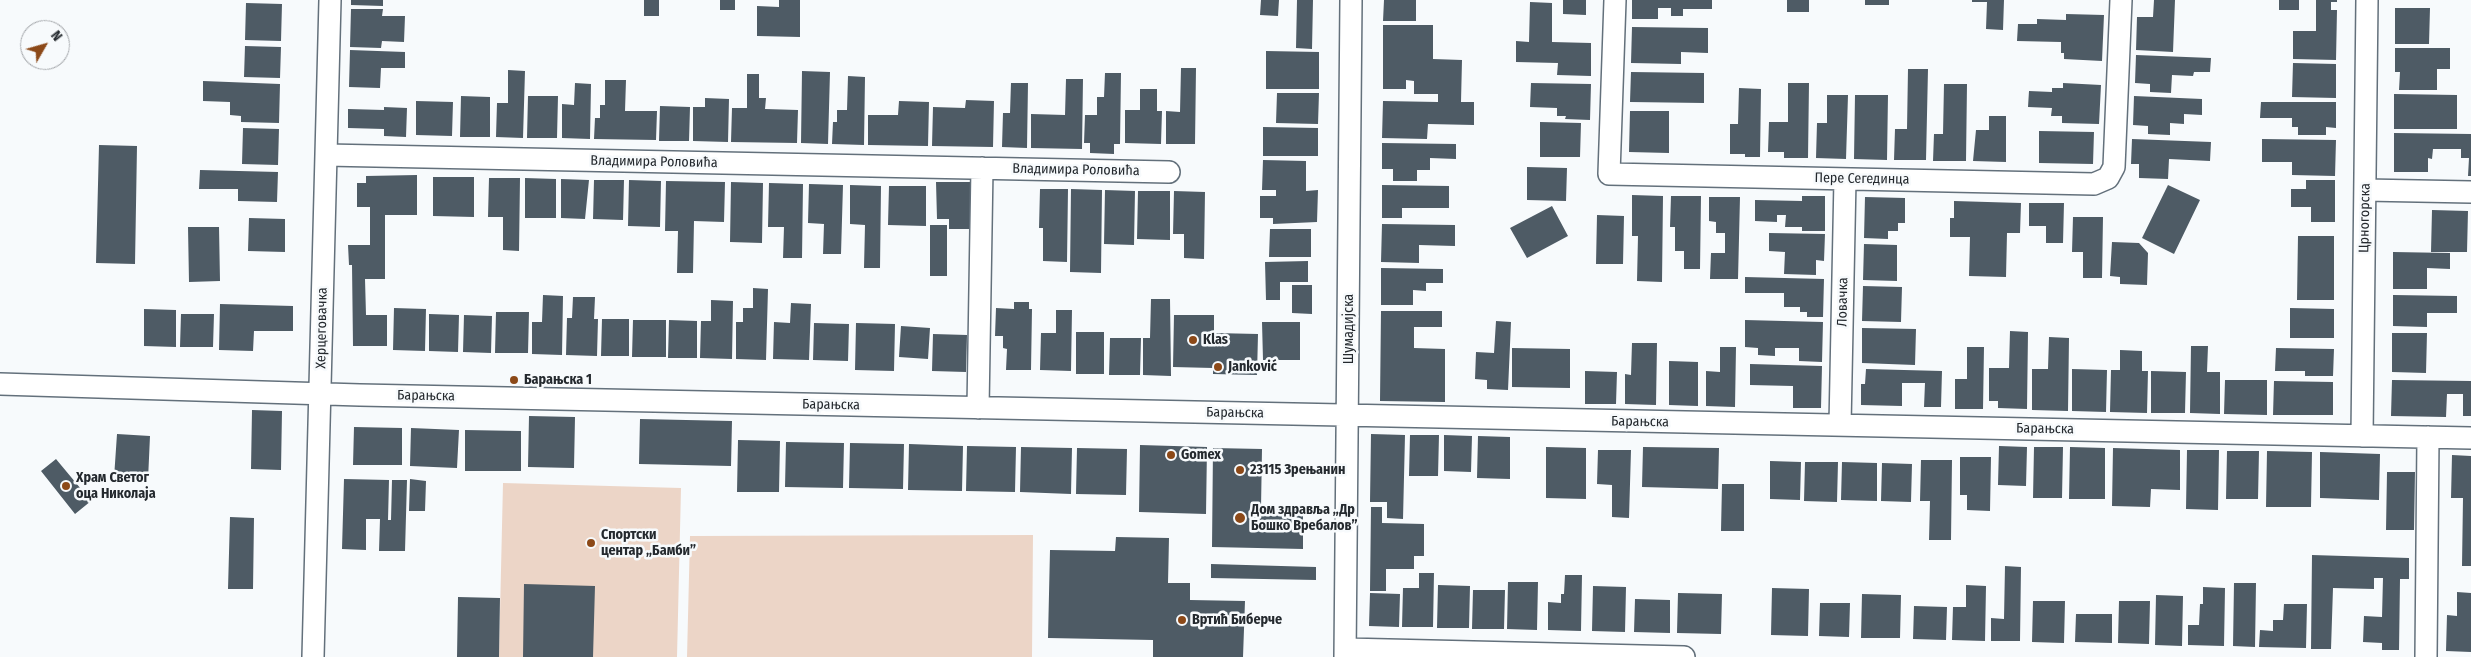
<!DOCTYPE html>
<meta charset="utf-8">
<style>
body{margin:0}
#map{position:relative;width:2471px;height:657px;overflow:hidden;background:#f7fafc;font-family:"Fira Sans Condensed",sans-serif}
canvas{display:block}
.north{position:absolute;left:20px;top:20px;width:50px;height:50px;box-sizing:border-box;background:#f7fafc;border:1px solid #a3a6aa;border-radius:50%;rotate:52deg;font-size:14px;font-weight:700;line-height:20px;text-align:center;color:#24292e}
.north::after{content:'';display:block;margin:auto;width:18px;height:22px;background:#8c4918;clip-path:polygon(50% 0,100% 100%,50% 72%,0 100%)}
</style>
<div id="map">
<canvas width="2471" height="657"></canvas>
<div class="north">N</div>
</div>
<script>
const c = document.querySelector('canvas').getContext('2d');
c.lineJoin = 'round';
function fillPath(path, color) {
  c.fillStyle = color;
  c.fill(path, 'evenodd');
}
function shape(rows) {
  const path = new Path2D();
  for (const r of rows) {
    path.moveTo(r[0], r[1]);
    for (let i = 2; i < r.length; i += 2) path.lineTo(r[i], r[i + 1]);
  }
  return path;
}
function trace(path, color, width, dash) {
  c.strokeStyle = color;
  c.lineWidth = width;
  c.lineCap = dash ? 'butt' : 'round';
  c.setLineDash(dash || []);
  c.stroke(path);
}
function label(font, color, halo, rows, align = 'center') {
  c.font = font + ' "Fira Sans Condensed",sans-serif';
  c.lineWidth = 5;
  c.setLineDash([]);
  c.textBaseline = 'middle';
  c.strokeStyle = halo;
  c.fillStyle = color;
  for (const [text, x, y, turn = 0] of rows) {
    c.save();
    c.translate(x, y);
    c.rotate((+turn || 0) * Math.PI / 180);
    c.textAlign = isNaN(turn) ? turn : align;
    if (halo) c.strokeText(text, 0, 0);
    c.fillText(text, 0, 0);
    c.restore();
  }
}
fillPath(shape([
 [503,483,681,488,677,657,499,657],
 [1033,535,1032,657,687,657,690,536]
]), '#ecd5c7');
fillPath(shape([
 [351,0,383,0,383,6,351,5],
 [644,0,659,0,659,16,644,16],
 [720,0,735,0,735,10,720,10],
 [779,0,800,0,800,37,757,36,757,6,779,7],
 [1261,0,1279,0,1278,16,1260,15],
 [1297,0,1313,0,1312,49,1296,48],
 [1384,0,1416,0,1416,21,1383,21],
 [1563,0,1586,0,1586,15,1563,14],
 [1632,0,1712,0,1712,9,1683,9,1683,16,1671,16,1671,8,1658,8,1658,19,1632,19],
 [1787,0,1809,0,1809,12,1787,12],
 [1865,0,1889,0,1889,5,1865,5],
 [1972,0,2004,0,2003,30,1986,29,1987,2,1972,2],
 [2154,0,2175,0,2173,52,2136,50,2137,17,2153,17],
 [2279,0,2299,0,2299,10,2279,10],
 [2316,0,2337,0,2337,2,2331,2,2331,10,2337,10,2336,60,2293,59,2293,31,2316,31],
 [1530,2,1552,3,1552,42,1591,43,1591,76,1557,75,1558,63,1516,62,1516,41,1529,42],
 [246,3,282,4,281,41,245,40],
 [2395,8,2430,8,2429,44,2395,44],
 [351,9,383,9,382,16,405,16,404,42,382,41,381,48,350,47],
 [2066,14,2104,15,2102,61,2064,59,2064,53,2061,53,2061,42,2017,41,2018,24,2037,24,2037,19,2066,20],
 [1383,25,1433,25,1433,59,1462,60,1461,102,1474,102,1474,125,1428,124,1427,139,1382,138,1383,101,1438,102,1438,94,1414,94,1414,81,1406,80,1406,89,1383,89],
 [1632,27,1708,28,1708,53,1681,52,1681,64,1631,63],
 [245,46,281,47,280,78,244,77],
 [2395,48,2450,48,2450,69,2437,69,2437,90,2399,90,2400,72,2395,72],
 [350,50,405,52,405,68,381,68,380,88,349,87],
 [1266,51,1319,52,1319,89,1266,89],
 [2136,55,2211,58,2210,72,2194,72,2193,76,2172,75,2171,93,2150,92,2150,84,2135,83],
 [2293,63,2336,64,2336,98,2292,97],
 [1181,68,1196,68,1195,144,1166,144,1166,111,1180,112],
 [1908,69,1928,69,1926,160,1894,160,1895,129,1907,129],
 [508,70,525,71,523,138,496,137,497,103,508,103],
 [802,71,830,72,828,144,801,143],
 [1631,72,1704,73,1704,103,1630,102],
 [1105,73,1121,73,1120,144,1114,144,1114,154,1090,153,1090,143,1084,143,1085,115,1097,115,1097,97,1104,97],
 [747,74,759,74,759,98,766,98,765,109,798,110,797,143,731,142,732,108,747,108],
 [848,76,865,77,864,145,832,144,833,122,837,122,837,110,847,110],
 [1066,79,1083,79,1082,149,1031,148,1031,114,1065,115],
 [605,80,626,80,625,111,657,111,656,140,594,139,595,118,600,118,600,105,605,105],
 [203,81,280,84,279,123,241,122,241,116,230,115,230,102,203,101],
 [575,83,591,84,590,139,562,138,562,104,574,105],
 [1011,83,1028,83,1027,148,1002,147,1003,113,1010,113],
 [1531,83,1591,84,1590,120,1565,119,1566,116,1557,116,1557,108,1530,107],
 [1788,83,1809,83,1808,158,1784,158,1784,152,1768,152,1769,122,1788,122],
 [2063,83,2101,85,2099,124,2062,123,2062,116,2051,116,2052,108,2028,107,2029,91,2052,92,2052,88,2063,88],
 [1944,84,1967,84,1966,161,1933,161,1934,134,1943,134],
 [1739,88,1761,89,1760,157,1745,157,1745,154,1730,154,1730,124,1738,124],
 [1140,89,1157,89,1157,111,1162,111,1161,144,1125,143,1125,110,1140,110],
 [1277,93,1319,93,1318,124,1276,123],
 [2394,94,2457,95,2457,129,2394,129],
 [1827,95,1848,95,1846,159,1816,158,1817,123,1827,123],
 [1855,95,1888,95,1887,160,1854,159],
 [461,96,490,97,490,137,460,137],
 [528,96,558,96,557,138,527,138],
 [2134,96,2202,99,2202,115,2184,114,2184,124,2170,123,2170,135,2148,134,2148,126,2133,125],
 [705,98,729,99,728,142,693,141,693,107,705,107],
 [966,100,994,101,993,147,932,146,933,107,965,108],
 [416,101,453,102,452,136,416,135],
 [899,101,929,102,928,146,868,145,868,115,898,115],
 [2261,102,2336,102,2336,128,2326,127,2326,135,2298,135,2298,127,2292,127,2292,118,2260,118],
 [660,106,690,107,689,141,659,141],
 [384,107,407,108,406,137,384,136,384,129,348,128,348,109,384,110],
 [1630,111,1669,111,1669,153,1629,152],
 [1989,116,2006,116,2006,162,1973,161,1976,130,1989,130],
 [1540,122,1581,123,1580,157,1540,157],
 [1263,127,1318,128,1318,156,1263,156],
 [243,128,279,129,278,165,242,164],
 [2039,131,2094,132,2093,164,2039,163],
 [2394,133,2471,134,2471,176,2468,176,2469,158,2461,158,2461,149,2433,149,2432,159,2428,158,2428,172,2394,172],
 [2132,139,2211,142,2210,161,2169,159,2168,179,2139,178,2139,164,2131,164],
 [2262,139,2336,140,2335,176,2292,175,2292,162,2262,162],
 [1382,143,1456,144,1456,159,1430,158,1430,170,1417,170,1417,181,1393,181,1393,169,1382,169],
 [99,145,137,146,135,264,96,263],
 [1263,160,1306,161,1306,191,1318,190,1317,222,1273,224,1273,218,1260,218,1260,196,1276,196,1276,190,1262,190],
 [1527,167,1567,168,1566,201,1527,200],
 [200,170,278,172,277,202,238,201,238,189,199,189],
 [417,175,417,215,385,215,385,279,365,279,366,315,387,315,387,346,353,346,352,265,349,265,348,245,370,245,370,207,357,207,357,183,366,183,366,176],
 [433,177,474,177,474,217,433,216],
 [489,178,520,178,519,251,503,250,503,217,488,217],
 [525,178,556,179,556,218,525,218],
 [561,179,589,180,585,219,561,218],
 [594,180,624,180,623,220,593,219],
 [629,180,661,181,660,227,628,226],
 [2306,180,2335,180,2335,222,2311,222,2311,207,2291,207,2291,189,2306,189],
 [666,181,725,182,724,222,694,221,693,273,677,273,678,231,665,231],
 [731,182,763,183,762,243,730,242],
 [936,182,973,182,974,229,949,229,949,219,937,219],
 [769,183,803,184,802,258,783,258,784,227,768,227],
 [809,184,843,185,841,254,823,254,824,224,808,223],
 [850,185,881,186,880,268,864,268,865,225,850,224],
 [1382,185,1449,186,1449,208,1402,208,1402,218,1382,218],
 [2168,185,2200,200,2174,254,2142,238],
 [889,186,926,186,926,226,888,225],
 [1040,189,1068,189,1067,262,1043,261,1043,228,1039,228],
 [1071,189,1102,190,1101,273,1070,272],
 [1105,190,1135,191,1134,245,1104,244],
 [1138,191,1170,191,1170,240,1137,239],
 [1174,191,1205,192,1204,259,1184,258,1184,234,1173,234],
 [1632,195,1663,196,1662,282,1637,281,1638,236,1632,236],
 [1671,196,1701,196,1700,269,1684,269,1684,251,1675,251,1675,227,1670,227],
 [1802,196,1825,196,1825,231,1802,231,1802,227,1785,227,1786,215,1777,215,1777,222,1755,221,1755,200,1802,201],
 [1709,197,1740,197,1738,279,1710,279,1711,253,1725,253,1725,233,1716,233,1716,222,1709,221],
 [1865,197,1905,198,1905,223,1898,223,1898,231,1888,231,1888,239,1864,238],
 [1954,201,2021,203,2020,233,2007,233,2006,277,1969,276,1970,237,1950,237,1950,218,1954,218],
 [2029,203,2064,203,2063,243,2046,243,2046,226,2029,226],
 [1552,206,1568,236,1527,258,1510,228],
 [2432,210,2468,211,2467,252,2431,252],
 [1597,215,1624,216,1623,264,1596,264],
 [2073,217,2103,217,2102,278,2083,278,2083,252,2072,252],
 [249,218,285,219,285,252,248,251],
 [1382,224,1455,225,1455,246,1419,245,1419,263,1381,262],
 [930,225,947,225,947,276,930,276],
 [188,227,219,227,220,281,189,282],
 [1270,229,1311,229,1311,257,1269,257],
 [1769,233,1825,234,1824,261,1816,260,1816,275,1784,274,1785,252,1769,251],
 [2298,236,2334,236,2334,300,2297,300],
 [2112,242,2139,243,2148,253,2147,285,2120,284,2120,277,2110,276],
 [1864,244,1897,245,1897,281,1863,280],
 [2393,252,2450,253,2450,269,2427,268,2427,289,2393,289],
 [1308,261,1308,282,1280,282,1280,300,1266,300,1265,262],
 [1381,268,1443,269,1443,283,1426,283,1426,291,1413,290,1413,305,1381,305],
 [1745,277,1824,279,1823,317,1807,317,1807,312,1800,312,1800,307,1784,307,1784,293,1745,293],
 [1292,285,1312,285,1312,314,1292,313],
 [1863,286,1902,287,1901,322,1862,321],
 [753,288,768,289,766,360,736,359,736,322,743,322,743,308,753,308],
 [543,295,563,296,562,355,532,354,532,322,542,322],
 [2393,295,2457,296,2457,313,2427,313,2427,327,2393,326],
 [573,297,595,297,594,319,598,319,597,356,566,355,567,318,572,318],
 [1151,299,1170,299,1171,376,1143,375,1143,338,1150,338],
 [711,300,733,301,732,359,700,358,701,321,711,321],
 [1014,302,1029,302,1029,309,1032,309,1031,370,1006,370,1007,349,1003,348,1003,336,995,336,996,308,1014,309],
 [791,303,811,304,809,360,773,359,774,322,790,323],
 [220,304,293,306,293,331,254,331,253,351,219,350],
 [394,308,426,309,425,351,393,350],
 [2290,308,2334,309,2334,338,2290,338],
 [144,309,176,310,176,347,144,346],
 [1056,310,1072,310,1071,371,1040,370,1041,333,1056,333],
 [1381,311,1442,311,1442,327,1414,327,1414,348,1445,349,1445,402,1380,401],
 [496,312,529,312,528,353,495,353],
 [181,314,214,314,213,347,180,347],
 [429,314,459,315,458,352,429,351],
 [464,315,492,316,491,353,463,352],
 [1174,315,1214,315,1214,333,1258,334,1257,375,1213,374,1213,368,1173,367],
 [602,319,629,319,629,356,601,356],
 [633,320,666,320,666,357,632,357],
 [669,320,697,321,697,358,668,358],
 [1745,320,1823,322,1822,362,1799,361,1799,348,1775,348,1775,356,1758,355,1758,348,1745,347],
 [1496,321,1511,322,1508,390,1487,389,1487,380,1475,379,1476,352,1494,353],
 [1262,322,1300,322,1300,360,1263,360],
 [814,323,849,324,848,361,813,360],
 [856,323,895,324,894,371,855,370],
 [901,326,930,328,928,359,899,357],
 [1862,328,1916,329,1915,365,1862,363],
 [2010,331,2028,332,2027,409,1998,408,1998,401,1989,401,1989,368,2009,368],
 [1076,332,1104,332,1104,374,1076,374],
 [2392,333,2427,333,2426,373,2392,372],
 [933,334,967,335,966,372,932,371],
 [2049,337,2069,338,2068,411,2032,410,2032,369,2048,369],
 [1110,338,1141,338,1140,375,1109,375],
 [1632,343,1657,343,1656,405,1625,404,1625,374,1631,375],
 [2191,346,2208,346,2207,372,2220,372,2220,414,2190,413],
 [1720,347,1736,347,1735,407,1706,406,1706,371,1720,372],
 [1967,347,1984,347,1983,409,1955,409,1955,379,1967,379],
 [1512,348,1570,349,1570,388,1512,387],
 [2276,348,2334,349,2333,376,2305,376,2305,371,2275,371],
 [2120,350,2142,351,2142,371,2148,371,2147,413,2110,412,2111,370,2120,370],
 [1669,361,1698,362,1698,406,1669,405],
 [1750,364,1822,366,1821,408,1793,408,1793,386,1750,385],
 [1866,369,1942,371,1941,407,1924,407,1925,383,1902,383,1902,406,1861,405,1861,384,1865,384],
 [2072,369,2107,370,2106,412,2072,411],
 [1585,371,1617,372,1616,404,1585,404],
 [2151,371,2186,372,2185,413,2151,413],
 [2225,380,2267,380,2267,415,2224,414],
 [2392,380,2471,381,2471,416,2463,416,2463,394,2447,394,2446,417,2391,416],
 [2274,381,2333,382,2333,415,2273,415],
 [252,410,282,411,281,470,251,469],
 [529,416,575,417,574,468,528,467],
 [640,419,732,421,731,466,639,464],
 [354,427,402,428,402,465,353,465],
 [411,428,459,430,457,468,410,466],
 [465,430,521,431,521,471,465,471],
 [117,434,150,436,148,480,114,478],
 [1371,434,1405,435,1403,519,1387,518,1387,502,1370,502],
 [1410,435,1439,435,1438,476,1409,476],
 [1444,435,1472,436,1471,472,1444,471],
 [1478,436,1510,437,1510,479,1477,478],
 [738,440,780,441,779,492,737,492],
 [786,442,844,443,843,488,785,487],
 [850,443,904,444,903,489,849,488],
 [909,444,963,446,962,491,908,490],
 [1140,445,1207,447,1206,514,1139,512],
 [967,446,1016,447,1015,492,966,491],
 [1999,446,2027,447,2026,486,1998,485],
 [1021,447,1072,448,1071,494,1020,492],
 [1546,447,1586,448,1586,499,1546,498],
 [1643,447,1719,448,1718,489,1642,487],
 [2034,447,2063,447,2062,498,2033,498],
 [2070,447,2105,448,2105,499,2069,499],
 [1077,448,1127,449,1126,495,1076,494],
 [1213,448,1262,449,1261,508,1303,509,1303,549,1212,547],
 [2113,448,2180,450,2180,490,2151,489,2150,507,2112,506],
 [1598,450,1631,450,1629,518,1612,517,1612,485,1597,484],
 [2187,450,2219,450,2218,510,2186,509],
 [2227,451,2259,451,2258,499,2226,499],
 [2267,451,2312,452,2311,507,2266,507],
 [2320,452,2380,454,2379,500,2320,498],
 [2452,455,2471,456,2471,566,2462,566,2463,498,2451,498],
 [1960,457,1991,457,1990,511,1967,510,1967,495,1960,495],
 [56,459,91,501,75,514,41,471],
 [1921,460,1952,460,1951,540,1929,540,1930,501,1920,501],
 [1770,461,1801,462,1800,500,1770,499],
 [1805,462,1838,462,1837,502,1804,501],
 [1842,462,1877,463,1877,501,1841,500],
 [1882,463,1912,464,1911,502,1881,501],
 [2387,472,2415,472,2414,530,2386,530],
 [344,479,389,480,388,520,391,520,392,480,407,480,405,551,379,551,380,519,366,519,366,550,342,549],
 [410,479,426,481,425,511,409,511],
 [1722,484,1744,484,1744,531,1721,531],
 [1371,507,1382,507,1382,523,1424,524,1424,556,1414,556,1414,569,1386,569,1386,591,1370,591],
 [230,517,254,518,253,589,228,589],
 [1116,537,1169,538,1168,583,1190,583,1190,600,1245,601,1243,657,1153,657,1153,640,1048,638,1050,550,1115,551],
 [2312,555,2409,558,2409,579,2400,579,2399,650,2382,650,2382,643,2363,642,2364,616,2382,617,2383,578,2374,578,2374,589,2333,588,2331,649,2311,649],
 [1211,564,1316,567,1316,580,1211,578],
 [2005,566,2021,567,2020,641,1991,641,1991,618,2004,619],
 [1419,573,1434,573,1433,627,1402,627,1403,588,1419,588],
 [1565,575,1582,575,1581,631,1548,630,1548,602,1561,603,1561,594,1564,594],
 [1508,582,1538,582,1537,630,1507,629],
 [2234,583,2256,583,2255,647,2233,646],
 [524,584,595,586,593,657,523,657],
 [1438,585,1470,586,1469,628,1437,628],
 [1966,585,1986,586,1985,641,1952,640,1953,607,1966,607],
 [1593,586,1626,587,1625,632,1592,631],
 [2203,587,2225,588,2224,646,2188,645,2188,625,2199,625,2200,604,2203,604],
 [1772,588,1809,589,1808,636,1771,635],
 [1473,590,1505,590,1504,629,1472,629],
 [2457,592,2471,593,2471,652,2446,651,2447,615,2457,616],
 [1370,593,1400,594,1399,627,1369,626],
 [1678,593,1722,594,1721,634,1677,633],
 [1862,594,1901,595,1900,638,1861,638],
 [2156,595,2183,596,2182,646,2155,645],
 [458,597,500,598,499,657,457,657],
 [1635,599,1670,600,1670,633,1634,632],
 [2033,601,2065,601,2064,643,2032,642],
 [2119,601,2150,601,2149,644,2118,643],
 [1820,603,1850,603,1849,637,1819,636],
 [2284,604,2307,604,2306,648,2259,647,2260,630,2273,631,2273,620,2283,620],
 [1914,606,1947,607,1946,640,1913,639],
 [2076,614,2112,614,2112,643,2075,642]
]), '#4e5b65');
const minor = shape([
 [1615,0,1609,174,2094,184,2108,178,2114,167,2121,0],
 [326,155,1169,172],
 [2365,190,2471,192],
 [0,384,360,395,2471,438],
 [978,408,982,168],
 [1840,425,1845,179],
 [2362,436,2367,0],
 [1346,649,1684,657],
 [313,657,330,0],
 [1345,657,1351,0],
 [2426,657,2428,437]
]);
trace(minor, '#63707b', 24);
trace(minor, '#fff', 21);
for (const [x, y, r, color] of [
 [1193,340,5,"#8c4918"],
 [1218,367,5,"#8c4918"],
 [514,380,5,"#8c4918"],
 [1171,455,5,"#8c4918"],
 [1240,470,5,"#8c4918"],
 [66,486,5,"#8c4918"],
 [1240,518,6,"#8c4918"],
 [591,543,5,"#8c4918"],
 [1182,620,5,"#8c4918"]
]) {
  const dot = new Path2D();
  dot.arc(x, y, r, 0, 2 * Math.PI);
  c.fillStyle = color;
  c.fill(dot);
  trace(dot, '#f7fafc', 2);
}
label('14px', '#24292e', '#f7fafc', [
 ["Владимира Роловића",654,162,1],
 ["Владимира Роловића",1076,170,1],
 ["Пере Сегединца",1862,179,1],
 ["Црногорска",2365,218,-89],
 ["Ловачка",1843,302,-89],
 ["Херцеговачка",322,328,-89],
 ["Шумадијска",1349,329,-90],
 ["Барањска",426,396,1],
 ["Барањска",831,405,1],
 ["Барањска",1235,413,1],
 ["Барањска",1640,422,1],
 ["Барањска",2045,429,1]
]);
label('bold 14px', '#24292e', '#f7fafc', [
 ["Klas",1203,340],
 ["Janković",1228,367],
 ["Барањска 1",524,380],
 ["Gomex",1181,455],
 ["23115 Зрењанин",1250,470],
 ["Храм Светог",76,478],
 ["оца Николаја",76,494],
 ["Дом здравља „Др",1251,510],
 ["Бошко Вребалов”",1251,526],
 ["Спортски",601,535],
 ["центар „Бамби”",601,551],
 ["Вртић Биберче",1192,620]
], 'left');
</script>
